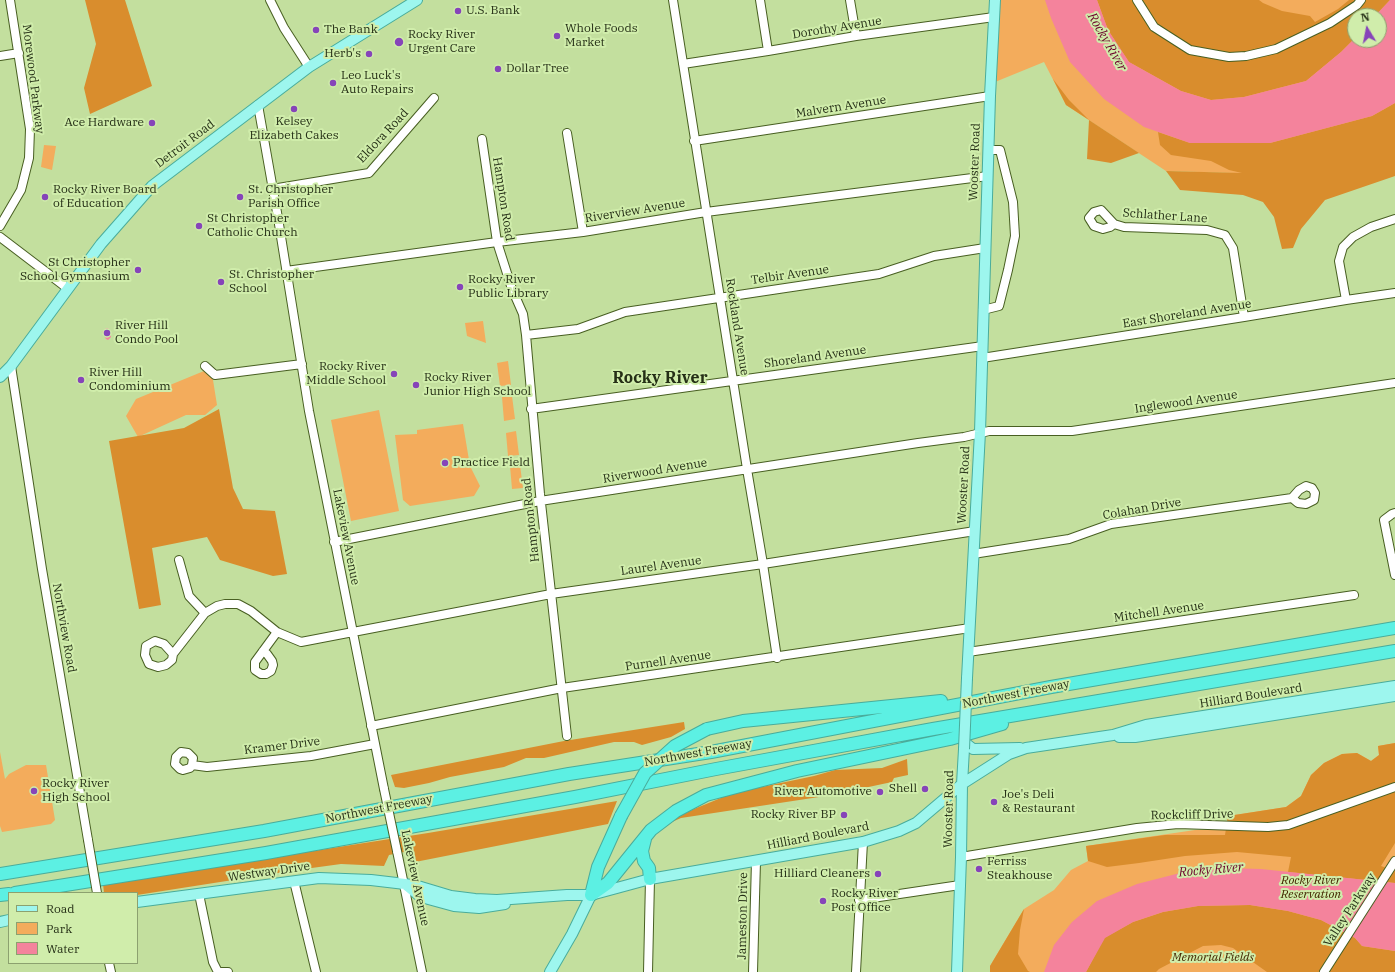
<!DOCTYPE html>
<style>
body{margin:0}
#map{position:relative;width:1395px;height:972px;overflow:hidden;background:#c3df9e;font-family:"IBM Plex Serif",serif}
canvas{display:block}
.legend{position:absolute;left:8px;top:892px;width:130px;height:72px;box-sizing:border-box;background:#d0edab;border:1px solid #8ca16f;margin:0;padding:5px 7px;list-style:none;font-size:12px;color:#252f16}
.legend li{display:flex;align-items:center;gap:8px;height:20px}
.legend b{width:20px;border:1px solid #8ca16f}
.north{position:absolute;left:1347px;top:8px;width:40px;height:40px;box-sizing:border-box;background:#d0edab;border:1px solid #8ca16f;border-radius:50%;rotate:350deg;font-size:11px;font-weight:700;line-height:16px;text-align:center;color:#252f16}
.north::after{content:'';display:block;margin:auto;width:14px;height:18px;background:#8644b9;clip-path:polygon(50% 0,100% 100%,50% 72%,0 100%)}
</style>
<div id="map">
<canvas width="1395" height="972"></canvas>
<ul class="legend">
<li><b style="height:5px;background:#9df6ee"></b>Road</li>
<li><b style="height:11px;background:#f3ac5c"></b>Park</li>
<li><b style="height:11px;background:#f4839c"></b>Water</li>
</ul>
<div class="north">N</div>
</div>
<script>
const c = document.querySelector('canvas').getContext('2d');
c.lineJoin = 'round';
function fillPath(path, color) {
  c.fillStyle = color;
  c.fill(path, 'evenodd');
}
function shape(rows) {
  const path = new Path2D();
  for (const r of rows) {
    path.moveTo(r[0], r[1]);
    for (let i = 2; i < r.length; i += 2) path.lineTo(r[i], r[i + 1]);
  }
  return path;
}
function trace(path, color, width, dash) {
  c.strokeStyle = color;
  c.lineWidth = width;
  c.lineCap = dash ? 'butt' : 'round';
  c.setLineDash(dash || []);
  c.stroke(path);
}
function label(font, color, halo, rows, align = 'center') {
  c.font = font + ' "IBM Plex Serif",serif';
  c.lineWidth = 4;
  c.setLineDash([]);
  c.textBaseline = 'middle';
  c.strokeStyle = halo;
  c.fillStyle = color;
  for (const [text, x, y, turn = 0] of rows) {
    c.save();
    c.translate(x, y);
    c.rotate((+turn || 0) * Math.PI / 180);
    c.textAlign = isNaN(turn) ? turn : align;
    if (halo) c.strokeText(text, 0, 0);
    c.fillText(text, 0, 0);
    c.restore();
  }
}
fillPath(shape([
 [996,0,1395,0,1395,168,1267,174,1166,171,1066,105,1044,62,995,82],
 [1355,16,1379,16,1379,40,1355,40],
 [44,145,56,146,52,170,41,167],
 [483,321,486,343,467,336,465,323],
 [508,361,511,385,500,386,497,363],
 [204,371,210,373,213,380,217,405,205,415,186,415,138,437,126,416,136,399],
 [512,396,515,419,504,421,502,397],
 [379,410,399,511,351,521,331,420],
 [463,424,470,466,480,486,474,496,410,506,403,500,395,435,417,434,417,430],
 [516,431,519,455,508,456,506,433],
 [520,465,523,488,512,489,510,466],
 [1395,743,1395,972,990,972,990,966,1024,909,1054,890,1071,870,1088,861,1086,846,1195,830,1226,830,1228,816,1286,807,1301,796,1311,775,1324,763,1342,754,1357,753,1371,761,1379,755,1378,746],
 [0,752,5,779,9,774,26,765,46,765,55,820,51,824,2,832,0,826]
]), '#f3ac5c');
fillPath(shape([
 [85,0,125,0,152,86,90,114,84,88,96,44],
 [1097,0,1259,0,1263,3,1282,11,1310,16,1315,22,1338,9,1349,0,1390,0,1375,16,1355,16,1355,38,1341,52,1306,81,1244,97,1211,100,1181,91,1129,62,1108,30],
 [1053,79,1069,100,1089,120,1139,153,1111,163,1087,159,1089,120,1066,105],
 [1395,103,1395,176,1325,200,1301,229,1293,248,1282,249,1274,217,1263,202,1243,195,1180,190,1166,171,1242,173,1229,170,1211,161,1171,155,1160,145,1158,132,1190,143,1270,143,1372,116],
 [219,409,233,488,243,509,275,511,287,574,273,576,220,560,207,537,152,548,161,605,139,609,109,441,184,428],
 [684,722,685,729,671,737,642,745,634,742,614,742,544,758,526,758,504,767,450,777,429,783,404,788,395,787,391,775,564,741],
 [1395,743,1395,843,1381,866,1395,871,1395,883,1288,872,1291,857,1237,852,1185,856,1139,863,1107,867,1088,861,1086,846,1165,835,1225,835,1228,816,1286,807,1301,796,1311,775,1324,763,1342,754,1357,753,1371,761,1379,755,1378,746],
 [907,759,908,775,894,778,892,782,845,792,827,793,819,797,681,818,665,825,673,820,694,809,733,793,814,776,835,770,882,768],
 [617,801,608,824,410,863,404,852,389,855,384,866,341,864,297,870,137,895,137,893,104,893,103,884,428,833],
 [1250,905,1288,911,1321,920,1355,938,1362,946,1395,951,1395,972,1267,972,1233,948,1221,945,1203,946,1159,969,1156,972,1086,972,1104,938,1133,922,1163,912,1198,906],
 [1024,909,1020,930,1018,954,1028,971,1030,972,990,972,990,966]
]), '#d98d2d');
fillPath(shape([
 [1045,0,1097,0,1108,30,1129,62,1181,91,1211,100,1244,97,1306,81,1341,52,1355,38,1355,40,1379,40,1379,16,1375,16,1390,0,1395,0,1395,103,1372,116,1270,143,1190,143,1144,127,1104,99,1070,62,1051,18],
 [106,328,108,328,111,332,111,337,108,340,106,339,102,332],
 [1226,868,1261,869,1395,883,1395,951,1362,946,1355,938,1321,920,1288,911,1250,905,1198,906,1163,912,1133,922,1105,938,1086,972,1044,972,1054,945,1072,922,1097,901,1137,884,1180,873]
]), '#f4839c');
const minor = shape([
 [270,0,284,28,309,67],
 [673,0,747,469,763,564,777,658],
 [760,0,768,51],
 [850,0,856,36],
 [1137,0,1154,27,1190,50,1229,57,1246,56,1276,49,1330,23,1357,5,1361,0],
 [0,56,19,53],
 [683,64,768,51,856,36,994,17],
 [258,105,278,218,309,411,384,789],
 [567,133,583,232],
 [482,139,497,242,512,289,523,314,526,335,540,494,567,736],
 [694,141,990,96],
 [272,189,369,173,434,98],
 [1114,224,1110,227,1103,229,1094,226,1089,218,1094,212,1101,210,1114,224,1124,227,1207,230,1225,235,1233,248,1244,317],
 [0,226,21,190,29,158,30,129,10,0],
 [0,237,67,288],
 [286,271,497,242,583,232,706,212,988,176],
 [1346,300,1339,261,1343,247,1353,237,1371,227,1395,219],
 [983,310,999,306,1008,270,1015,236,1013,202,1000,150,989,150],
 [526,335,578,329,625,312,879,274,934,256,985,248],
 [982,358,1244,317,1346,300,1395,293],
 [11,366,42,569,88,840],
 [205,366,215,375,302,364],
 [531,409,983,346],
 [1395,513,1392,514,1384,520,1395,575],
 [334,542,540,501,918,443,964,437,989,431,1072,431,1395,383],
 [973,554,1069,539,1111,524,1292,498,1298,503,1306,504,1314,500,1315,493,1312,488,1306,486,1299,490,1292,498],
 [179,560,189,596,205,613],
 [263,651,267,654,272,661,273,665,271,671,266,674,261,674,255,670,255,662,277,632],
 [968,652,1354,595],
 [173,654,172,660,166,665,158,667,149,664,145,655,146,646,155,641,164,644,173,654,205,613,217,606,225,604,238,604,251,611,277,632,301,642,551,594,763,564,975,531],
 [371,726,562,688,970,628],
 [192,765,193,758,188,753,181,752,176,757,175,764,180,769,183,770,190,768,192,765,207,767,311,756,375,744],
 [397,851,422,972],
 [961,857,1137,828,1178,824,1268,827,1288,825,1395,787],
 [294,881,316,972],
 [199,894,213,962,218,972],
 [859,900,960,885],
 [109,963,111,972],
 [221,972,228,972],
 [648,972,650,879],
 [753,972,756,861],
 [856,972,863,842],
 [1324,972,1395,861]
]);
const major = shape([
 [0,377,11,366,101,244,152,186,309,67,417,0],
 [967,678,980,432,990,96,995,0],
 [1119,737,1135,737,1395,696],
 [964,742,973,749,1020,748],
 [405,884,421,897,454,906,479,908,505,904],
 [137,902,319,878,371,880,405,884,421,887,451,896,475,899,497,900,567,895,591,895,650,879,863,842,899,831,916,823,962,784,1009,754,1026,748,1113,735,1146,725,1395,686],
 [0,922,9,920],
 [550,972,572,934,591,895],
 [957,972,961,857,962,784,964,749]
]);
const highway = shape([
 [707,729,743,721,941,701],
 [645,839,642,851,644,861,649,868,650,879],
 [0,874,264,831,569,774,711,752,1051,687,1395,628],
 [15,893,266,853,575,797,716,769,933,729,1395,651],
 [0,895,9,894],
 [591,895,608,883,651,830,676,811,706,795,797,771,950,739,1002,724],
 [591,895,598,867,621,816]
]);
trace(minor, '#485f22', 10);
trace(major, '#49ac9b', 12);
trace(highway, '#49ac9b', 14);
trace(minor, '#fff', 8);
trace(major, '#9df6ee', 10);
trace(highway, '#5cf0e3', 12);
const minorBridge = shape([
 [384,789,397,851],
 [88,840,97,893]
]);
const majorBridge = shape([
 [964,749,967,678]
]);
const highwayBridge = shape([
 [621,816,645,773,675,746,707,729]
]);
trace(minorBridge, '#485f22', 10, []);
trace(majorBridge, '#49ac9b', 12, []);
trace(highwayBridge, '#49ac9b', 14, []);
trace(minorBridge, '#fff', 8);
trace(majorBridge, '#9df6ee', 10);
trace(highwayBridge, '#5cf0e3', 12);
for (const [x, y, r, color] of [
 [458,11,4,"#8644b9"],
 [316,30,4,"#8644b9"],
 [557,36,4,"#8644b9"],
 [399,42,5,"#8644b9"],
 [369,54,4,"#8644b9"],
 [498,69,4,"#8644b9"],
 [333,83,4,"#8644b9"],
 [294,109,4,"#8644b9"],
 [152,123,4,"#8644b9"],
 [45,197,4,"#8644b9"],
 [240,197,4,"#8644b9"],
 [199,226,4,"#8644b9"],
 [138,270,4,"#8644b9"],
 [221,282,4,"#8644b9"],
 [460,287,4,"#8644b9"],
 [107,333,4,"#8644b9"],
 [394,374,4,"#8644b9"],
 [81,380,4,"#8644b9"],
 [416,385,4,"#8644b9"],
 [445,463,4,"#8644b9"],
 [925,789,4,"#8644b9"],
 [34,791,4,"#8644b9"],
 [880,792,4,"#8644b9"],
 [994,802,4,"#8644b9"],
 [844,815,4,"#8644b9"],
 [979,869,4,"#8644b9"],
 [878,874,4,"#8644b9"],
 [823,901,4,"#8644b9"]
]) {
  const dot = new Path2D();
  dot.arc(x, y, r, 0, 2 * Math.PI);
  c.fillStyle = color;
  c.fill(dot);
  trace(dot, '#d0edab', 1.5);
}
label('12px', '#252f16', '#d0edab', [
 ["U.S. Bank",466,11],
 ["Whole Foods",565,29],
 ["Market",565,43],
 ["The Bank",324,30],
 ["Rocky River",408,35],
 ["Urgent Care",408,49],
 ["Herb's",361,54,"right"],
 ["Dollar Tree",506,69],
 ["Leo Luck's",341,76],
 ["Auto Repairs",341,90],
 ["Kelsey",294,122,"center"],
 ["Elizabeth Cakes",294,136,"center"],
 ["Ace Hardware",144,123,"right"],
 ["Rocky River Board",53,190],
 ["of Education",53,204],
 ["St. Christopher",248,190],
 ["Parish Office",248,204],
 ["St Christopher",207,219],
 ["Catholic Church",207,233],
 ["St Christopher",130,263,"right"],
 ["School Gymnasium",130,277,"right"],
 ["St. Christopher",229,275],
 ["School",229,289],
 ["Rocky River",468,280],
 ["Public Library",468,294],
 ["River Hill",115,326],
 ["Condo Pool",115,340],
 ["Rocky River",386,367,"right"],
 ["Middle School",386,381,"right"],
 ["River Hill",89,373],
 ["Condominium",89,387],
 ["Rocky River",424,378],
 ["Junior High School",424,392],
 ["Practice Field",453,463],
 ["Rocky River",42,784],
 ["High School",42,798],
 ["Shell",917,789,"right"],
 ["River Automotive",872,792,"right"],
 ["Joe's Deli",1002,795],
 ["& Restaurant",1002,809],
 ["Rocky River BP",836,815,"right"],
 ["Ferriss",987,862],
 ["Steakhouse",987,876],
 ["Hilliard Cleaners",870,874,"right"],
 ["Rocky River",831,894],
 ["Post Office",831,908]
], 'left');
label('12px', '#252f16', '#d0edab', [
 ["Dorothy Avenue",837,28,-9],
 ["Morewood Parkway",33,79,83],
 ["Malvern Avenue",841,107,-9],
 ["Eldora Road",383,136,-47],
 ["Detroit Road",185,144,-37],
 ["Wooster Road",975,162,-88],
 ["Hampton Road",503,199,81],
 ["Riverview Avenue",635,211,-9],
 ["Schlather Lane",1165,216,4],
 ["Telbir Avenue",790,275,-8],
 ["East Shoreland Avenue",1187,314,-9],
 ["Rockland Avenue",737,327,81],
 ["Shoreland Avenue",815,357,-8],
 ["Inglewood Avenue",1186,402,-8],
 ["Riverwood Avenue",655,471,-9],
 ["Wooster Road",964,485,-87],
 ["Colahan Drive",1142,509,-10],
 ["Hampton Road",531,520,-96],
 ["Lakeview Avenue",346,537,79],
 ["Laurel Avenue",661,566,-8],
 ["Mitchell Avenue",1159,612,-8],
 ["Northview Road",64,628,80],
 ["Purnell Avenue",668,661,-8],
 ["Northwest Freeway",1016,694,-11],
 ["Hilliard Boulevard",1251,696,-9],
 ["Kramer Drive",282,746,-7],
 ["Northwest Freeway",698,753,-10],
 ["Northwest Freeway",379,809,-11],
 ["Wooster Road",949,809,-89],
 ["Rockcliff Drive",1192,815,-1],
 ["Hilliard Boulevard",818,836,-11],
 ["Westway Drive",269,872,-8],
 ["Lakeview Avenue",415,878,78],
 ["Valley Parkway",1350,910,-57],
 ["Jameston Drive",743,916,-89]
]);
label('italic 12px', '#432500', '#d0edab', [
 ["Rocky River",1311,881],
 ["Reservation",1311,895],
 ["Memorial Fields",1213,958]
]);
label('italic 13px', '#6b002b', '#d0edab', [
 ["Rocky River",1107,42,60],
 ["Rocky River",1211,870,-5]
]);
label('bold 16px', '#252f16', '#d0edab', [
 ["Rocky River",660,378]
]);
</script>
